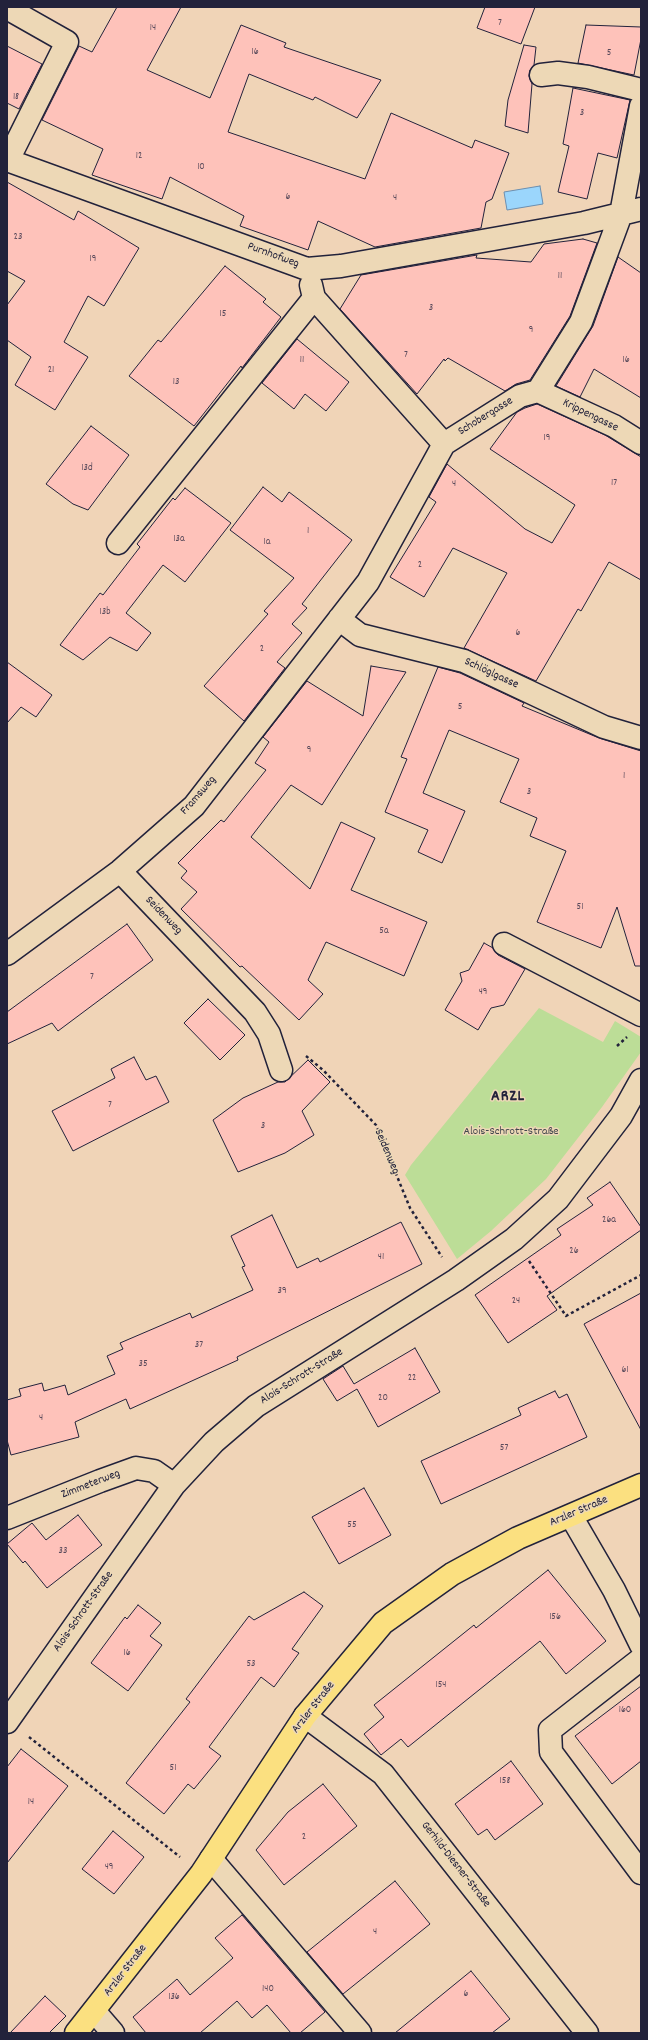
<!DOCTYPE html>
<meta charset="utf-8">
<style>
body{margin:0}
#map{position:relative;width:648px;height:2040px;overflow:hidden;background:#f0d4b7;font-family:Dekko,sans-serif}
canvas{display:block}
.frame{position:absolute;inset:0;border:8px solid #22223b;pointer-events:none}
</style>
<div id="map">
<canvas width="648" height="2040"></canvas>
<div class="frame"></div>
</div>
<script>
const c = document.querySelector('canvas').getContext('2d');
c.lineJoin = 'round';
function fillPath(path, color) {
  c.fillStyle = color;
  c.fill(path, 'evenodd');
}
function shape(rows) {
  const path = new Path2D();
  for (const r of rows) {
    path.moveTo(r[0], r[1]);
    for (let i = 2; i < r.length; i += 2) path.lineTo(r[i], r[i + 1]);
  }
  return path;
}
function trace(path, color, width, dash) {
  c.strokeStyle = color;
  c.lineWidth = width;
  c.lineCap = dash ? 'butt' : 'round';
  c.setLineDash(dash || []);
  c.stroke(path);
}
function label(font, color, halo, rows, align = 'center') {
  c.font = font + ' Dekko,sans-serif';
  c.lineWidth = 3;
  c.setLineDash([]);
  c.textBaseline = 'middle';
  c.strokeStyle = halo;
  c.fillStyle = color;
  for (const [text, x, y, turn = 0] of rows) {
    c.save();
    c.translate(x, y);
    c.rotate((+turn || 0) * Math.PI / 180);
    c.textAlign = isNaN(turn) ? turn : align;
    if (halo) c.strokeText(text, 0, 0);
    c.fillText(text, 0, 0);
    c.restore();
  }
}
fillPath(shape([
 [539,1008,603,1042,615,1021,641,1037,641,1052,602,1107,546,1179,491,1231,457,1259,405,1175,411,1165]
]), '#bcdd97');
const water = shape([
 [540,186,543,204,507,210,504,192,540,186]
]);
fillPath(water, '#9bd6fc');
trace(water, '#6b8eaf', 1);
const building = shape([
 [117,7,181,7,147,70,210,98,241,25,286,43,284,47,381,80,357,118,315,97,313,100,249,74,228,132,365,179,391,113,472,148,475,140,509,153,492,199,486,202,481,228,375,247,318,221,308,250,240,226,244,216,170,177,162,199,92,175,103,149,42,120,79,46,92,52,117,7],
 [485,7,535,7,521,44,477,28,485,7],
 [586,25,641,27,641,39,634,75,578,63,586,25],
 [524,45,536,47,534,65,530,70,529,76,532,84,528,133,505,126,508,100,524,45],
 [7,46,42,64,19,109,7,103,7,46],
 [573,88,630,100,617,158,598,153,587,199,558,192,569,146,563,144,573,88],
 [7,182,74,220,78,211,139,248,104,306,88,296,64,342,88,357,55,410,15,385,31,357,7,340,7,305,25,281,7,271,7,182],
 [583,239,597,243,570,316,530,380,516,384,505,391,448,358,445,361,444,359,417,394,340,309,361,275,477,255,476,258,531,262,544,244,583,239],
 [618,257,641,273,641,398,594,369,580,397,556,386,593,326,618,257],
 [225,266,266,299,263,302,281,317,242,368,241,366,194,426,129,376,158,340,161,342,225,266],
 [297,339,349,382,326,411,305,394,294,409,262,383,297,339],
 [537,404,605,435,641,457,641,580,609,562,581,611,578,609,536,681,464,648,507,573,453,548,424,597,390,577,436,502,429,497,447,464,525,529,552,543,575,505,490,449,517,412,525,408,537,404],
 [91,426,129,455,88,510,73,504,46,484,91,426],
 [263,487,282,502,289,492,352,540,302,604,307,608,292,624,302,633,277,662,285,668,244,721,204,686,268,614,264,611,294,578,230,530,263,487],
 [185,488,231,523,185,582,163,565,126,613,151,633,137,651,110,637,83,660,60,645,100,593,103,595,140,547,137,544,173,498,175,500,185,488],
 [7,662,52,695,36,717,21,707,7,723,7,662],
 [371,666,406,672,322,805,291,785,251,837,310,889,341,822,375,838,351,890,427,922,404,976,326,942,308,980,323,994,299,1020,242,966,240,967,181,909,197,892,181,878,187,871,178,863,221,820,224,822,266,770,255,763,269,742,263,737,307,681,363,716,371,666],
 [438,667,460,673,524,703,522,706,599,738,641,751,641,966,635,966,617,907,601,948,537,922,566,851,530,836,537,818,500,802,519,759,449,730,423,793,465,811,442,863,418,852,428,830,385,812,407,759,401,757,438,667],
 [127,924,153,960,58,1031,52,1023,7,1044,7,1012,127,924],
 [484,943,493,948,498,955,525,969,504,1005,491,1008,478,1030,445,1010,462,981,460,973,469,970,484,943],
 [208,999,245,1035,220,1060,184,1023,208,999],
 [134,1057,146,1080,156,1076,169,1102,73,1151,52,1111,115,1078,111,1069,134,1057],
 [308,1060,330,1082,302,1111,314,1135,285,1153,238,1172,213,1120,243,1098,278,1082,285,1082,308,1060],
 [610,1182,641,1227,641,1230,547,1296,557,1310,508,1343,475,1295,561,1235,557,1229,593,1205,587,1198,610,1182],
 [272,1215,297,1268,318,1258,320,1262,401,1222,422,1264,237,1357,238,1360,130,1409,126,1399,75,1422,79,1437,11,1455,7,1440,7,1400,21,1396,19,1389,42,1383,44,1391,65,1385,68,1395,115,1374,107,1356,123,1349,120,1343,190,1313,192,1318,253,1290,242,1267,245,1266,231,1236,272,1215],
 [641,1293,641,1430,584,1324,641,1293],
 [415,1348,440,1392,378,1427,357,1389,337,1401,323,1379,343,1366,354,1384,415,1348],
 [555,1391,559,1398,567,1394,587,1437,441,1504,421,1461,521,1415,518,1408,555,1391],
 [364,1488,391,1535,339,1564,312,1517,364,1488],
 [78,1515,102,1545,47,1588,25,1561,23,1563,7,1544,32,1523,46,1540,78,1515],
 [548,1570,606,1641,566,1674,540,1641,408,1747,401,1739,381,1755,364,1734,384,1717,374,1705,474,1625,476,1628,548,1570],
 [304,1592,323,1606,292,1649,299,1653,274,1687,261,1677,209,1747,221,1756,194,1789,188,1784,164,1814,126,1783,190,1702,186,1699,249,1616,254,1620,304,1592],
 [138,1605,161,1623,150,1636,162,1645,128,1691,91,1663,125,1617,127,1619,138,1605],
 [641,1686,641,1761,612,1784,575,1736,641,1686],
 [21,1749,68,1786,7,1863,7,1767,21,1749],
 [511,1761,543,1804,495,1840,487,1829,478,1835,455,1804,511,1761],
 [323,1784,357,1826,284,1885,256,1850,288,1812,323,1784],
 [113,1831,144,1857,114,1894,82,1869,113,1831],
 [395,1881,430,1924,343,1994,307,1952,395,1881],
 [242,1915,325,2012,300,2033,291,2033,267,2005,252,2018,237,2001,200,2033,146,2033,133,2017,177,1979,190,1995,233,1958,215,1938,242,1915],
 [471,1971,510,2019,492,2033,395,2033,471,1971],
 [45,1996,66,2016,49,2033,10,2033,45,1996]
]);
fillPath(building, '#fec2ba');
trace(building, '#22223b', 1);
const minor = shape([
 [7,8,67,42,8,160],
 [541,75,558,73,588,77,641,90],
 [7,160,307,269,341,266,584,223,641,209],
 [311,285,314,298,444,444],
 [538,391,614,426,641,443],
 [118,543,314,298],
 [339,619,360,635,464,661,604,727,641,738],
 [120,871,255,1012,269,1034,281,1070],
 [504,944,641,1015],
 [7,954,120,871,194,806,368,582,444,444,520,396,538,391,581,322,621,214,641,106],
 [571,1516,614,1590,641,1645],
 [7,1518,100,1481,136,1468,154,1471,174,1485],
 [641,1659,550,1730,551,1752,641,1873],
 [305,1716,383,1774,587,2033],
 [7,1722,174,1485,214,1442,256,1406,456,1280,514,1239,558,1199,621,1116,641,1080],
 [211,1859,360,2033],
 [94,2011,113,2033]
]);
const major = shape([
 [76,2033,201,1874,305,1716,383,1623,452,1574,518,1538,641,1485]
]);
trace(minor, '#22223b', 25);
trace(major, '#22223b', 25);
trace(shape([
 [617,1046,627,1037],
 [306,1056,323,1070,376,1125,410,1208,442,1257],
 [529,1261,566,1316,641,1275],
 [29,1737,180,1857]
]), '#22223b', 2.5, [3, 3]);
trace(minor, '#edd8b6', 22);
trace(major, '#fbe080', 22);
label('10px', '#594a5b', null, [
 ["7",500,24],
 ["14",153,29],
 ["16",255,53],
 ["5",609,54],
 ["18",16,98],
 ["3",582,114],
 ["12",139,157],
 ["10",201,168],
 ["6",288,198],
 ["4",395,199],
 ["23",18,238],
 ["19",93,260],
 ["11",560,277],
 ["3",431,309],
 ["15",223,315],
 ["9",531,331],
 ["7",406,356],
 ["11",302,361],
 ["16",626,361],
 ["21",51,371],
 ["13",176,383],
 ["19",547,439],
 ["13d",87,469],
 ["17",614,484],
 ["4",454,485],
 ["1",308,532],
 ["13a",179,540],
 ["1a",267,543],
 ["2",420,566],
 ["13b",105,613],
 ["6",518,634],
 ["2",262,650],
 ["5",460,708],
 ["9",309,751],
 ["1",624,777],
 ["3",529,793],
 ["51",580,908],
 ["5a",384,932],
 ["7",92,978],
 ["49",483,993],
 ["7",110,1106],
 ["3",263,1127],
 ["26a",609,1221],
 ["26",574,1252],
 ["41",381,1258],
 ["39",282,1292],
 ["24",516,1302],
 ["37",199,1346],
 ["35",143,1365],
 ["61",625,1371],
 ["22",412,1379],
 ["20",383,1399],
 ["4",41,1419],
 ["57",504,1449],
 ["55",352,1526],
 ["33",63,1552],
 ["156",555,1618],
 ["16",127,1654],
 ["53",251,1665],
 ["154",441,1686],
 ["160",625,1711],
 ["51",173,1769],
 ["158",505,1782],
 ["14",31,1803],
 ["2",304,1838],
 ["49",109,1868],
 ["4",375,1933],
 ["140",268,1990],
 ["6",466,1995],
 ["136",174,1998]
]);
label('12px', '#22223b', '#edd8b6', [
 ["Purnhofweg",273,256,20],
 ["Krippengasse",590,416,26],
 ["Schobergasse",486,417,-32],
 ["Schlöglgasse",491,674,25],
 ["Framsweg",199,796,-49],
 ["Seidenweg",163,916,46],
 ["Seidenweg",386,1152,67],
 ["Alois-Schrott-Straße",302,1377,-32],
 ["Zimmeterweg",91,1485,-21],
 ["Arzler Straße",579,1512,-23],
 ["Alois-Schrott-Straße",84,1612,-55],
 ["Arzler Straße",314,1708,-52],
 ["Gerhild-Diesner-Straße",455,1865,52],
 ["Arzler Straße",126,1971,-52]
]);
label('12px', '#41474d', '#edd8b6', [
 ["Alois-Schrott-Straße",511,1132]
]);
c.letterSpacing = '1px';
label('bold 16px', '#22223b', '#edd8b6', [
 ["ARZL",508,1098]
]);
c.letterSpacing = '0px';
</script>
